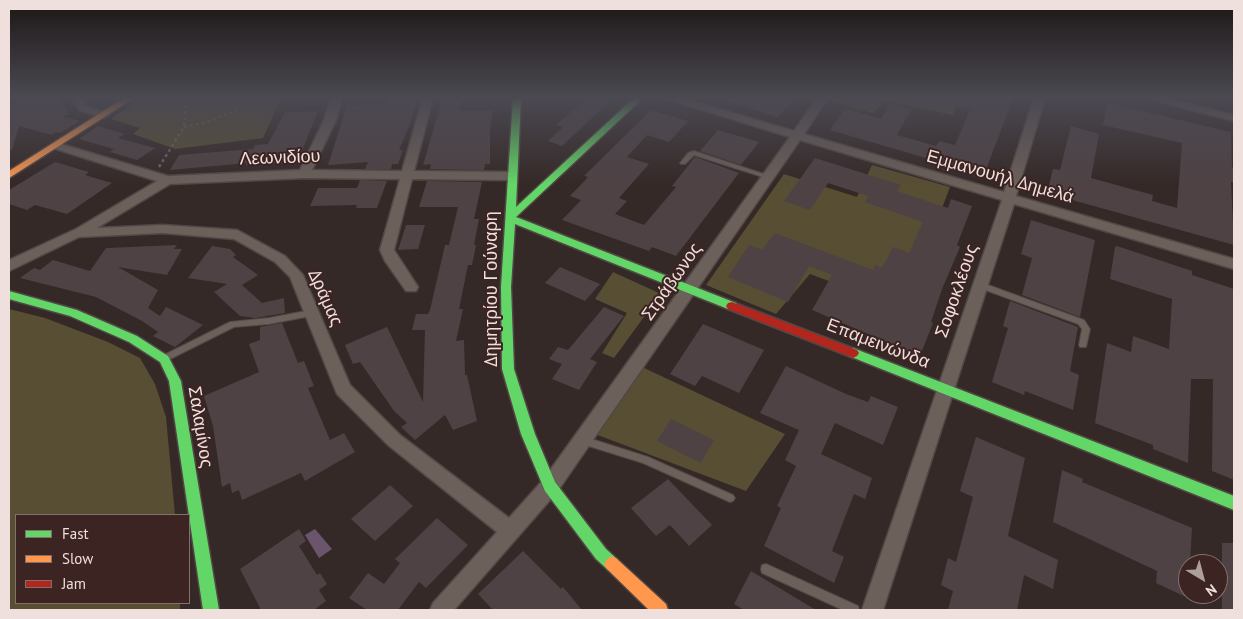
<!DOCTYPE html>
<meta charset="utf-8">
<style>
body{margin:0}
#map{position:relative;width:1243px;height:619px;overflow:hidden;background:#352927;font-family:"PT Sans",sans-serif}
canvas{display:block}
.frame{position:absolute;inset:0;border:10px solid #efdfdd;pointer-events:none}
.legend{position:absolute;left:15px;top:514px;width:175px;height:90px;box-sizing:border-box;background:#3b2421;border:1px solid #836f6c;margin:0;padding:6px 9px;list-style:none;font-size:15px;color:#efdfdd}
.legend li{display:flex;align-items:center;gap:10px;height:25px}
.legend b{width:25px;border:1px solid #836f6c}
.north{position:absolute;left:1178px;top:554px;width:50px;height:50px;box-sizing:border-box;background:#3b2421;border:1px solid #836f6c;border-radius:50%;rotate:143deg;font-size:14px;font-weight:700;line-height:20px;text-align:center;color:#efdfdd}
.north::after{content:'';display:block;margin:auto;width:18px;height:22px;background:#ae9f9d;clip-path:polygon(50% 0,100% 100%,50% 72%,0 100%)}
</style>
<div id="map">
<canvas width="1243" height="619"></canvas>
<div class="frame"></div>
<ul class="legend">
<li><b style="height:6px;background:#63d668"></b>Fast</li>
<li><b style="height:6px;background:#ff974d"></b>Slow</li>
<li><b style="height:6px;background:#b3261e"></b>Jam</li>
</ul>
<div class="north">N</div>
</div>
<script>
const c = document.querySelector('canvas').getContext('2d');
c.lineJoin = 'round';
function fillPath(path, color) {
  c.fillStyle = color;
  c.fill(path, 'evenodd');
}
function shape(rows) {
  const path = new Path2D();
  for (const r of rows) {
    path.moveTo(r[0], r[1]);
    for (let i = 2; i < r.length; i += 2) path.lineTo(r[i], r[i + 1]);
  }
  return path;
}
function trace(path, color, width, dash) {
  c.strokeStyle = color;
  c.lineWidth = width;
  c.lineCap = dash ? 'butt' : 'round';
  c.setLineDash(dash || []);
  c.stroke(path);
}
function label(font, color, halo, rows, align = 'center') {
  c.font = font + ' "PT Sans",sans-serif';
  c.lineWidth = 4;
  c.setLineDash([]);
  c.textBaseline = 'middle';
  c.strokeStyle = halo;
  c.fillStyle = color;
  for (const [text, x, y, turn = 0] of rows) {
    c.save();
    c.translate(x, y);
    c.rotate((+turn || 0) * Math.PI / 180);
    c.textAlign = isNaN(turn) ? turn : align;
    if (halo) c.strokeText(text, 0, 0);
    c.fillText(text, 0, 0);
    c.restore();
  }
}
fillPath(shape([
 [140,98,281,98,263,138,175,149,133,134,140,128,111,119],
 [834,98,959,98,953,115,885,101,873,113,831,102],
 [872,165,950,187,932,235,899,307,810,274,776,314,706,285,784,174,857,197],
 [613,272,657,292,660,295,614,358,602,353,627,313,595,299],
 [9,309,45,318,108,342,140,358,155,384,166,417,175,515,16,515,16,603,180,603,180,610,9,610],
 [642,367,785,434,746,491,595,434]
]), '#574e33');
fillPath(shape([
 [315,529,332,549,319,558,305,535]
]), '#6a556d');
fillPath(shape([
 [31,98,58,98,69,114,62,116,80,121,60,133,56,132,52,135,19,126,12,150,9,149,9,105],
 [388,98,417,98,410,124,399,150,403,150,398,164,392,164,391,169,365,169,368,162,328,165,347,106,386,103],
 [587,98,613,98,562,146,548,141,563,127,556,125],
 [729,98,794,98,778,117,728,102],
 [943,98,1013,98,984,175,830,130,845,108,881,119,890,104,911,110,897,135,936,146,939,141,955,145,970,110,943,103],
 [442,100,462,100,459,111,493,110,490,129,490,164,485,164,484,170,430,169,431,164,423,165],
 [1107,103,1231,132,1232,167,1234,168,1234,183,1231,182,1234,245,1047,193,1053,169,1060,170,1071,126,1099,134,1091,178,1153,195,1152,201,1177,208,1182,143,1103,125],
 [651,110,688,121,669,142,647,135,627,157,649,164,619,198,627,201,615,214,644,225,676,187,672,186,695,157,739,173,676,256,652,247,649,251,562,220,581,200,570,196,588,177,584,176],
 [318,111,297,163,246,165,247,163,170,170,179,155,253,149,255,145,268,144,285,112],
 [98,126,125,134,118,138,155,148,137,160,110,152,114,149,79,139],
 [718,130,759,142,741,165,700,151],
 [815,158,901,185,897,191,948,208,951,199,972,206,957,245,960,247,942,289,931,322,933,323,920,356,812,310,832,275,809,266,788,302,728,277,749,245,762,250,775,233,873,270,875,265,882,268,893,247,909,253,923,222,865,202,868,196,828,183,810,210,784,201],
 [55,162,89,172,85,175,112,183,67,214,35,205,27,210,9,204,9,190],
 [360,180,387,181,377,208,356,208,357,205,310,206,318,188,357,188],
 [427,181,482,182,474,219,479,219,474,245,476,245,472,265,468,265,459,309,463,309,456,341,464,340,465,375,467,375,477,421,453,430,445,415,415,440,401,427,407,423,394,411,360,362,353,364,345,345,387,327,423,402,425,330,412,330,416,314,428,314,430,310,445,245,449,245,458,207,419,207],
 [1031,220,1095,240,1080,317,1022,295,1032,258,1021,254],
 [406,225,425,225,418,249,398,250],
 [177,245,174,249,182,249,167,275,118,267,158,290,148,308,160,316,166,307,203,325,175,347,153,336,158,332,142,321,96,297,20,278,34,268,40,270,53,260,90,271,106,248],
 [212,246,230,249,236,255,233,257,258,275,242,285,262,303,284,298,285,313,255,318,240,316,214,292,227,284,188,278],
 [1117,246,1192,271,1192,275,1234,289,1234,480,1212,471,1213,379,1191,379,1188,463,1153,449,1153,445,1095,423,1107,343,1131,352,1133,336,1169,349,1172,299,1110,279,1115,247],
 [560,267,600,284,585,301,545,283],
 [1010,301,1078,327,1070,371,1079,375,1073,410,1025,391,1024,395,992,382,1008,328,1003,326],
 [604,307,624,316,590,359,597,362,579,390,552,379,562,364,549,359,558,347,568,350],
 [282,323,298,363,304,361,314,386,308,388,330,440,344,433,355,452,305,481,301,473,242,500,239,490,232,493,230,483,222,487,213,426,204,396,259,372,249,344,260,340,260,327],
 [703,324,764,350,739,393,702,376,695,386,670,374],
 [786,366,846,394,868,402,871,396,898,407,883,445,835,423,821,454,872,478,865,499,854,494,832,551,844,557,834,583,764,546,781,508,777,506,796,466,785,460,799,430,760,413],
 [671,419,714,440,701,463,657,441],
 [976,437,1025,458,1008,536,1058,560,1053,589,1024,575,1017,610,948,610,953,591,941,585,948,558,956,562,973,497,960,491],
 [1062,470,1083,479,1082,482,1192,528,1188,598,1156,583,1157,571,1053,522],
 [668,479,712,525,689,546,670,525,656,536,631,508],
 [390,485,413,506,375,541,351,519],
 [437,518,468,545,426,588,419,582,398,610,367,610,349,598,368,573,384,584,400,563,395,559],
 [299,529,306,541,299,546,317,575,320,573,327,584,319,590,326,601,314,610,261,610,240,569],
 [1222,543,1234,543,1234,610,1222,610],
 [523,551,561,589,563,587,582,610,493,610,478,594],
 [751,571,816,610,744,610,734,604]
]), '#4e4244');
const lane = shape([
 [694,151,770,176,771,177,770,178,766,178,694,155,685,164,681,164,680,163,688,153,694,151],
 [980,282,1084,320,1090,329,1086,347,1080,347,1079,345,1082,329,1078,324,977,287,976,285,977,283,980,282],
 [311,310,315,313,311,316,269,324,234,327,168,360,165,361,162,360,161,358,162,356,230,322,269,318,311,310],
 [582,436,648,457,733,495,735,498,733,501,730,502,643,463,579,443,578,440,579,437,582,436],
 [766,564,858,606,859,610,843,610,762,573,761,569,762,565,766,564]
]);
const street = shape([
 [72,98,83,98,87,106,110,115,104,118,79,110,72,98],
 [331,98,342,98,336,120,312,170,402,171,423,98,433,98,414,171,511,172,517,176,511,180,412,179,394,250,418,287,416,291,406,291,385,261,380,250,400,179,304,178,170,184,97,228,163,225,237,230,285,256,303,275,350,385,400,435,509,518,543,480,790,137,664,98,682,98,794,131,817,98,828,98,804,134,1004,192,1034,98,1045,98,1016,196,1234,259,1234,269,1014,204,883,610,862,610,1002,200,800,140,557,492,454,610,430,610,433,603,497,532,388,445,337,394,290,277,275,262,234,239,163,233,79,237,9,271,9,260,76,229,157,181,53,148,53,144,61,144,168,176,300,170,324,120,331,98],
 [1145,98,1165,98,1234,115,1234,121,1145,98]
]);
const fast = shape([
 [513,98,521,98,516,207,634,98,643,98,516,217,736,303,738,306,736,309,728,309,515,224,511,287,514,369,535,434,555,482,606,549,617,559,620,564,617,569,612,572,607,569,596,559,545,491,521,434,502,369,501,287,513,98],
 [9,291,77,310,137,336,168,356,181,381,219,610,203,610,169,381,160,362,129,342,70,316,9,299,9,291],
 [853,348,1234,496,1234,510,849,356,847,353,849,350,853,348]
]);
const slow = shape([
 [124,98,134,98,9,178,9,171,124,98],
 [612,556,617,559,666,604,668,610,649,610,607,569,604,564,607,559,612,556]
]);
const jam = shape([
 [732,302,857,350,859,353,857,356,853,358,849,356,728,309,726,306,728,303,732,302]
]);
trace(lane, '#524745', 2);
trace(street, '#524745', 3);
trace(fast, '#524745', 3);
trace(slow, '#524745', 3);
trace(jam, '#524745', 3);
trace(shape([
 [184,127,207,122,235,111,254,98],
 [159,167,184,127,186,105,177,98]
]), '#6d6460', 2.5, [3, 3]);
fillPath(lane, '#6b605a');
fillPath(street, '#6b605a');
fillPath(fast, '#63d668');
fillPath(slow, '#ff974d');
fillPath(jam, '#b3261e');
const sky = c.createLinearGradient(0, 0, 0, 185);
sky.addColorStop(0, '#1d1715');
sky.addColorStop(0.53, '#4b4952');
sky.addColorStop(1, '#4b495200');
c.fillStyle = sky;
c.fillRect(0, 0, 1243, 185);
label('18px', '#efdfdd', '#3b2421', [
 ["Λεωνιδίου",280,158,-2],
 ["Εμμανουήλ Δημελά",1000,177,16],
 ["Στράβωνος",672,282,-55],
 ["Δημητρίου Γούναρη",492,289,-90],
 ["Σοφοκλέους",957,291,-71],
 ["Δράμας",325,298,66],
 ["Επαμεινώνδα",878,344,21],
 ["Σαλαμίνος",200,427,81]
]);
</script>
